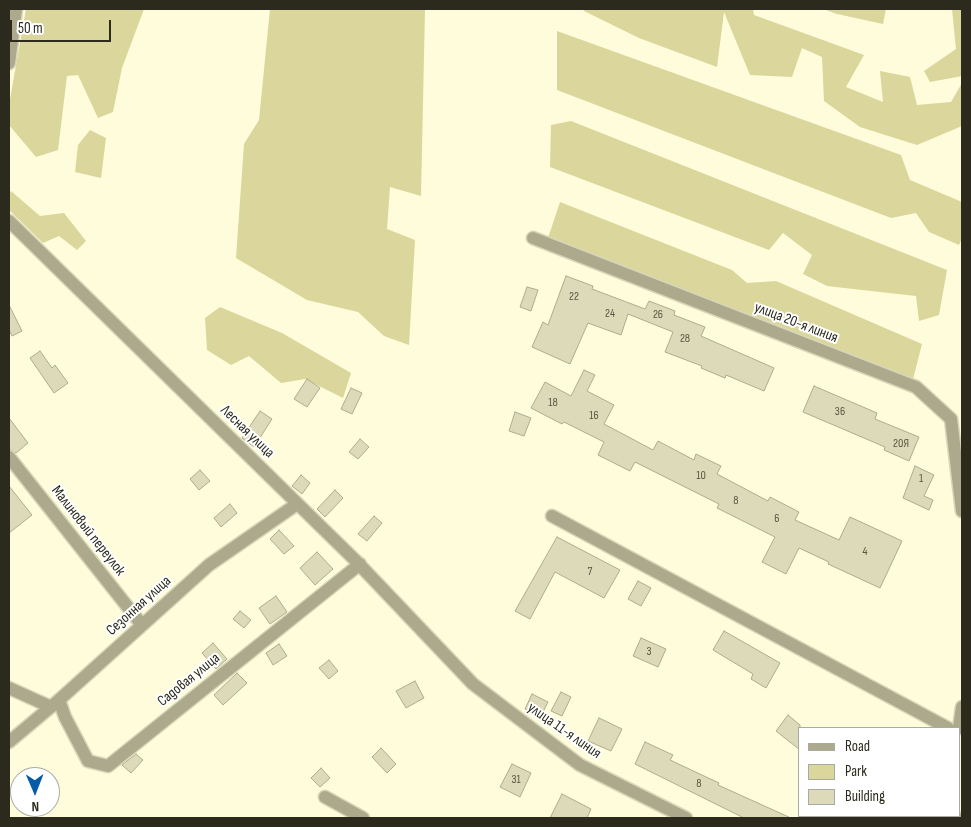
<!DOCTYPE html>
<meta charset="utf-8">
<style>
body{margin:0}
#map{position:relative;width:971px;height:827px;overflow:hidden;background:#fefcda;font-family:"Sofia Sans Condensed",sans-serif}
canvas{display:block}
.frame{position:absolute;inset:0;border:10px solid #2b2a1d;pointer-events:none}
.legend{position:absolute;left:798px;top:727px;width:162px;height:90px;box-sizing:border-box;background:#fff;border:1px solid #aaaaa5;margin:0;padding:6px 9px;list-style:none;font-size:15px;color:#2b2a1d}
.legend li{display:flex;align-items:center;gap:10px;height:25px}
.legend b{width:25px;border:1px solid #aaaaa5}
.north{position:absolute;left:10px;top:767px;width:50px;height:50px;box-sizing:border-box;background:#fff;border:1px solid #aaaaa5;border-radius:50%;rotate:179deg;font-size:14px;font-weight:700;line-height:20px;text-align:center;color:#2b2a1d}
.north::after{content:'';display:block;margin:auto;width:18px;height:22px;background:#065ba9;clip-path:polygon(50% 0,100% 100%,50% 72%,0 100%)}
.scale{position:absolute;left:10px;top:20px;width:101px;height:22px;box-sizing:border-box;border:2px solid #2b2a1d;border-top:0;padding-left:6px;font-size:15px;line-height:18px;white-space:nowrap;color:#2b2a1d;-webkit-text-stroke:4px #fff;paint-order:stroke}
</style>
<div id="map">
<canvas width="971" height="827"></canvas>
<div class="frame"></div>
<ul class="legend">
<li><b style="height:6px;background:#aca98c"></b>Road</li>
<li><b style="height:14px;background:#dbd69b"></b>Park</li>
<li><b style="height:14px;background:#dddab9"></b>Building</li>
</ul>
<div class="north">N</div>
<div class="scale">50 m</div>
</div>
<script>
const c = document.querySelector('canvas').getContext('2d');
c.lineJoin = 'round';
function fillPath(path, color) {
  c.fillStyle = color;
  c.fill(path, 'evenodd');
}
function shape(rows) {
  const path = new Path2D();
  for (const r of rows) {
    path.moveTo(r[0], r[1]);
    for (let i = 2; i < r.length; i += 2) path.lineTo(r[i], r[i + 1]);
  }
  return path;
}
function trace(path, color, width, dash) {
  c.strokeStyle = color;
  c.lineWidth = width;
  c.lineCap = dash ? 'butt' : 'round';
  c.setLineDash(dash || []);
  c.stroke(path);
}
function label(font, color, halo, rows, align = 'center') {
  c.font = font + ' "Sofia Sans Condensed",sans-serif';
  c.lineWidth = 4;
  c.setLineDash([]);
  c.textBaseline = 'middle';
  c.strokeStyle = halo;
  c.fillStyle = color;
  for (const [text, x, y, turn = 0] of rows) {
    c.save();
    c.translate(x, y);
    c.rotate((+turn || 0) * Math.PI / 180);
    c.textAlign = isNaN(turn) ? turn : align;
    if (halo) c.strokeText(text, 0, 0);
    c.fillText(text, 0, 0);
    c.restore();
  }
}
fillPath(shape([
 [26,9,144,9,122,68,113,112,98,118,78,75,67,76,58,150,36,157,9,125,9,105],
 [270,9,425,9,421,196,390,187,387,229,415,240,409,345,384,336,358,312,307,300,236,258,244,144,259,120],
 [583,9,753,9,754,15,864,55,846,87,883,102,880,71,910,77,917,105,951,102,962,83,962,126,917,145,860,127,824,101,822,57,802,48,792,77,750,75,724,12,717,67,639,38,584,11],
 [823,9,886,9,883,24,837,14],
 [952,9,962,9,962,76,930,82,924,71,956,49],
 [557,31,901,155,910,180,962,202,962,238,959,245,929,232,916,213,891,218,557,90],
 [571,121,947,270,939,315,919,321,916,296,827,286,803,274,812,255,783,233,769,250,550,167,551,125],
 [90,130,106,138,101,178,75,172,78,145],
 [11,191,40,216,64,213,86,241,77,250,59,236,43,243,9,210,9,195],
 [560,202,732,270,747,283,776,281,922,344,911,387,547,241],
 [220,307,282,333,351,373,343,398,305,379,281,383,249,356,231,365,207,350,205,318]
]), '#dbd69b');
const building = shape([
 [566,276,593,286,592,289,645,309,649,301,675,311,674,315,705,327,701,336,774,368,764,391,726,375,725,378,701,368,702,366,665,352,673,332,628,314,621,335,588,323,570,364,532,347,543,322,548,325,566,276],
 [527,287,538,290,531,311,520,307,527,287],
 [9,305,22,331,12,336,9,330,9,305],
 [40,351,52,368,55,365,68,383,54,393,30,358,40,351],
 [584,370,595,375,587,391,614,405,604,424,653,450,658,441,694,460,696,454,721,466,717,474,768,501,770,497,799,512,795,520,839,540,850,517,902,541,880,588,828,564,829,562,799,548,786,574,762,562,775,537,717,508,719,504,635,462,630,471,598,455,604,442,564,422,562,424,531,408,545,382,571,396,584,370],
 [307,379,320,388,307,407,294,399,307,379],
 [814,386,877,413,875,419,919,437,909,461,884,450,885,447,803,412,814,386],
 [351,388,362,393,352,414,341,409,351,388],
 [260,411,272,419,254,447,242,438,260,411],
 [515,412,531,418,524,436,509,431,515,412],
 [9,418,28,443,16,453,9,449,9,418],
 [360,439,369,447,358,459,349,452,360,439],
 [915,466,934,475,924,496,933,500,929,510,903,498,915,466],
 [200,470,210,481,199,490,190,479,200,470],
 [301,475,310,483,302,494,292,486,301,475],
 [9,486,32,515,9,533,9,486],
 [335,490,343,498,325,517,317,509,335,490],
 [230,504,237,513,221,527,214,518,230,504],
 [374,516,382,523,367,541,358,534,374,516],
 [279,530,294,546,284,554,270,539,279,530],
 [557,537,620,570,604,598,555,572,530,619,515,611,557,537],
 [317,552,333,569,315,585,300,568,317,552],
 [638,581,651,588,641,606,628,599,638,581],
 [276,596,287,612,270,624,259,608,276,596],
 [240,611,251,620,244,628,233,619,240,611],
 [724,631,780,663,766,688,751,679,753,674,713,650,724,631],
 [641,638,666,649,658,667,633,656,641,638],
 [213,643,227,659,216,669,202,653,213,643],
 [279,644,287,656,273,665,266,653,279,644],
 [329,660,338,671,329,679,319,668,329,660],
 [237,673,247,683,223,705,214,695,237,673],
 [415,681,424,698,406,708,396,691,415,681],
 [561,692,571,697,562,716,551,711,561,692],
 [532,694,548,702,541,716,525,709,532,694],
 [788,715,800,725,800,750,776,731,788,715],
 [599,718,622,729,611,751,588,741,599,718],
 [645,742,673,755,670,760,719,783,718,785,791,818,744,818,635,764,645,742],
 [381,748,396,764,387,773,372,757,381,748],
 [136,754,143,760,131,773,122,765,136,754],
 [512,764,531,773,520,797,500,787,512,764],
 [321,768,330,778,320,787,311,778,321,768],
 [562,794,591,809,587,818,550,818,562,794]
]);
fillPath(building, '#dddab9');
trace(building, '#afac8d', 1);
const street = shape([
 [9,63,16,9],
 [9,221,355,560,473,684,580,765,686,818],
 [533,238,916,387,951,419,962,511],
 [9,457,142,625],
 [552,516,948,728],
 [9,688,51,707],
 [59,700,65,717,88,761,108,766,360,564],
 [959,728,962,707],
 [9,742,59,700,209,565,297,504],
 [325,797,363,818],
 [955,818,955,816]
]);
trace(street, '#d8d6b8', 15);
trace(street, '#aca98c', 12);
label('12px', '#585644', null, [
 ["22",574,297],
 ["24",610,314],
 ["26",658,315],
 ["28",685,339],
 ["18",553,403],
 ["36",840,412],
 ["16",594,416],
 ["20Я",901,444],
 ["10",701,476],
 ["1",921,479],
 ["8",736,501],
 ["6",777,519],
 ["4",865,552],
 ["7",590,572],
 ["3",649,652],
 ["31",516,780],
 ["8",699,784]
]);
label('15px', '#2b2a1d', '#fff', [
 ["улица 20-я линия",796,323,21],
 ["Лесная улица",247,432,44],
 ["Малиновый переулок",88,531,52],
 ["Сезонная улица",139,606,-42],
 ["Садовая улица",189,680,-39],
 ["улица 11-я линия",564,731,35]
]);
</script>
